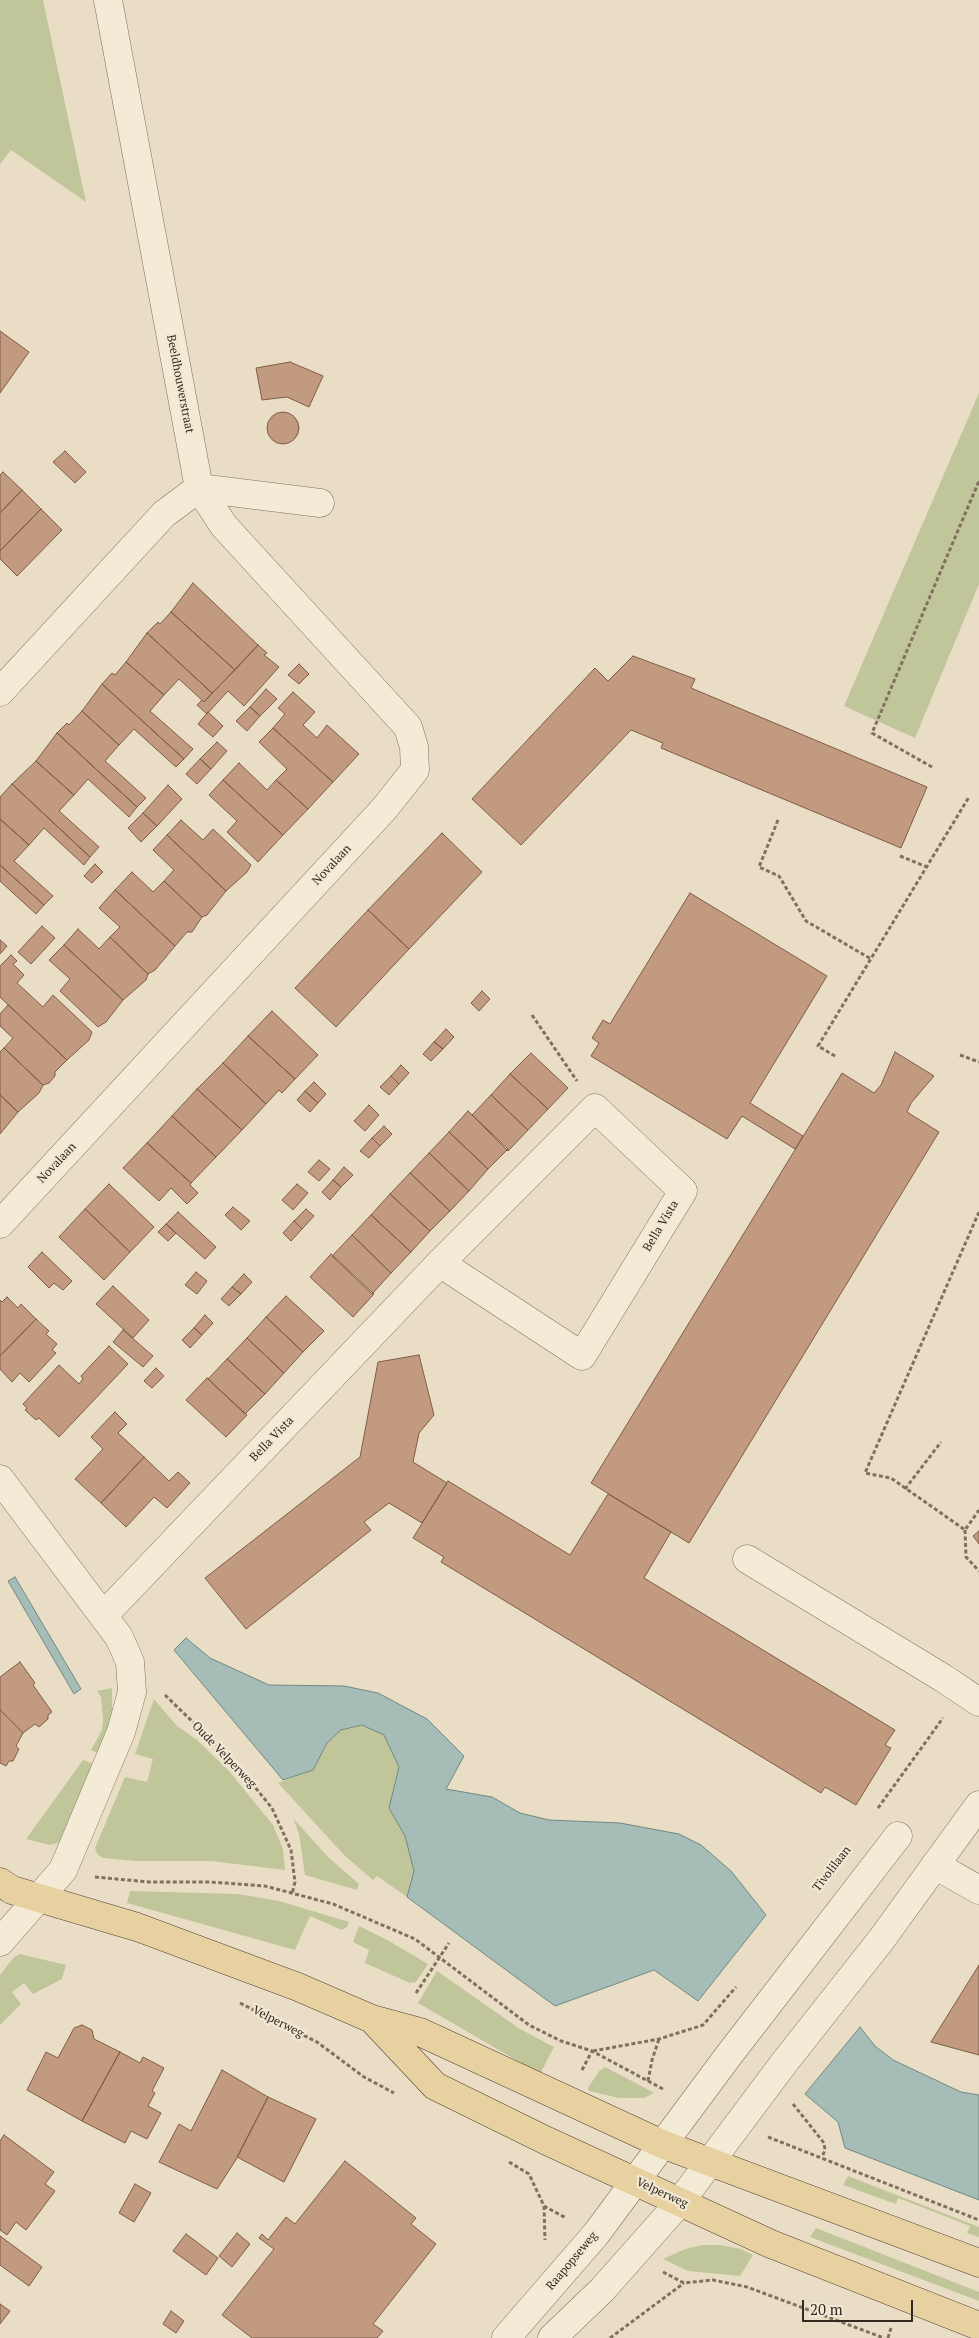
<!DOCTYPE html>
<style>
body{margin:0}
#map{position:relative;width:979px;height:2338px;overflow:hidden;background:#e9dec5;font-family:"PT Serif",serif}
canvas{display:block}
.scale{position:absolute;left:802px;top:2300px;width:111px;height:22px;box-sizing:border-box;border:2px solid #33291f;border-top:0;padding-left:6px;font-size:15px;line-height:18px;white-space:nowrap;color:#33291f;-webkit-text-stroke:4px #f1e8d4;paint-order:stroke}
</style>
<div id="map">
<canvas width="979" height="2338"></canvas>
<div class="scale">20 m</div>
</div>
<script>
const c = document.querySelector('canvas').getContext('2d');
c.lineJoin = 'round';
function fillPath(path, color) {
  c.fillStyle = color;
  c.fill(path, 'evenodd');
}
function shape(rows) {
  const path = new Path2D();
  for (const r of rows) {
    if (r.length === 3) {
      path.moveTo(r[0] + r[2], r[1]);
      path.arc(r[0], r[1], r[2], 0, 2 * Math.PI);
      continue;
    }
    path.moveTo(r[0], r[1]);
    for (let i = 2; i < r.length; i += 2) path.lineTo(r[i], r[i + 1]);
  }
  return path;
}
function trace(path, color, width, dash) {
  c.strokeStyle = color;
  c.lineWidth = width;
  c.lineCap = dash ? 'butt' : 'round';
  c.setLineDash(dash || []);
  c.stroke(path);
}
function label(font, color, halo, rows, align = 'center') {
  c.font = font + ' "PT Serif",serif';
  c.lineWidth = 4.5;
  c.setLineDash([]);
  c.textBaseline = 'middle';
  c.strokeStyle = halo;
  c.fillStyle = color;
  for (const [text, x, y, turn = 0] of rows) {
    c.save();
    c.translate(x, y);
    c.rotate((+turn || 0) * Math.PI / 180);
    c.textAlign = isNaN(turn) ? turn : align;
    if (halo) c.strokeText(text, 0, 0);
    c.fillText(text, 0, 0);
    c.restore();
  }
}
fillPath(shape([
 [0,0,43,0,86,202,11,150,0,164],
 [979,393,979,584,915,738,844,706],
 [112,1688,112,1716,98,1753,91,1750,102,1730,103,1719,101,1697,97,1691],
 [154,1699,177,1726,197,1740,229,1771,273,1825,283,1849,285,1870,211,1861,136,1861,103,1858,98,1855,95,1848,125,1777,147,1782,153,1759,135,1754],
 [362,1725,384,1735,399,1767,389,1808,405,1836,414,1871,407,1897,377,1876,373,1880,345,1856,278,1783,313,1770,327,1743,341,1730],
 [83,1760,94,1764,60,1842,50,1845,26,1839],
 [293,1818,327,1856,359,1884,357,1890,305,1875,299,1834],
 [130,1891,238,1894,279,1901,349,1922,347,1927,342,1930,310,1916,295,1950,127,1903],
 [359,1926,389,1941,428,1964,416,1982,410,1983,365,1963,369,1950,353,1942],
 [20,1954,66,1965,62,1979,33,1994,24,1983,12,1992,21,2004,0,2025,0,1975,14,1957],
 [437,1971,520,2029,554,2047,540,2074,418,2003],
 [605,2067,649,2090,654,2093,644,2098,619,2098,589,2091,588,2088,599,2071],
 [848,2176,979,2227,979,2237,967,2233,970,2226,898,2198,896,2204,843,2185],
 [816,2228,979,2292,979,2301,810,2237],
 [703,2245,720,2245,741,2249,753,2255,740,2276,688,2271,663,2259,685,2249]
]), '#c1c59a');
const water = shape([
 [15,1577,81,1689,74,1694,8,1581,15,1577],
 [186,1638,210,1658,269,1685,344,1686,378,1693,427,1719,464,1756,446,1789,492,1797,520,1813,549,1820,620,1823,679,1834,701,1845,731,1871,766,1915,698,2001,654,1970,555,2006,407,1897,414,1871,405,1836,389,1808,399,1767,384,1735,362,1725,341,1730,327,1743,313,1770,283,1780,174,1650,186,1638],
 [860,2027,875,2046,893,2060,961,2092,979,2095,979,2200,845,2148,838,2122,805,2094,860,2027]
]);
fillPath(water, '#a6bcb6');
trace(water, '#6e8982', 1);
const building = shape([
 [0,331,29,352,0,393,0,331],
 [290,362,323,376,309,407,287,397,262,400,256,368,290,362],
 [283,428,16],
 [65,451,86,472,75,483,53,462,65,451],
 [3,472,22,490,0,513,0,475,3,472],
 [22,490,41,509,0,551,0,513,22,490],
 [41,509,62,530,17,576,0,559,0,551,41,509],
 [193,583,258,645,235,670,171,612,193,583],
 [171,612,235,670,212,693,147,633,158,622,160,624,171,612],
 [147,633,212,693,204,702,179,679,164,695,126,662,147,633],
 [258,645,267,653,264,655,279,667,244,706,228,691,207,714,197,705,202,700,204,702,258,645],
 [633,656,695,679,691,688,927,787,901,848,661,748,663,743,631,730,521,845,472,799,595,668,608,681,633,656],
 [126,662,164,695,150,711,193,749,184,759,102,684,112,673,115,675,126,662],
 [299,664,309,674,299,684,288,675,299,664],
 [102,684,184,759,176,767,134,729,119,745,82,711,102,684],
 [266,689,277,699,260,716,250,707,266,689],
 [293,692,315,712,303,725,317,738,327,725,359,754,333,782,273,728,285,714,278,708,293,692],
 [250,707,260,716,247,731,236,721,250,707],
 [82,711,119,745,105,761,146,798,137,807,57,733,67,723,69,725,82,711],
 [208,712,223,726,213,737,198,724,208,712],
 [273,728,333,782,308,809,276,780,287,769,259,742,273,728],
 [57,733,137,807,129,817,88,779,74,795,36,761,57,733],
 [217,742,227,751,211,769,200,759,217,742],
 [200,759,211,769,197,784,186,774,200,759],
 [36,761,74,795,59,811,99,847,90,857,12,784,36,761],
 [239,763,267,790,276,780,308,809,283,835,223,780,239,763],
 [223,780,283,835,258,862,227,832,237,821,209,795,223,780],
 [12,784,90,857,84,865,44,828,29,845,0,819,0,797,12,784],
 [168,785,182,799,157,826,143,813,168,785],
 [143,813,157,826,141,842,128,828,143,813],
 [0,819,29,845,14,861,53,896,44,905,0,865,0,819],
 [181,820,203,840,213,829,251,865,247,872,226,891,167,835,181,820],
 [442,833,482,872,409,949,368,910,442,833],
 [167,835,226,891,207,915,202,917,164,881,174,870,153,850,167,835],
 [95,864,103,872,92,883,84,876,95,864],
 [0,865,44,905,36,914,0,881,0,865],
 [132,872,153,892,164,881,202,917,192,932,187,932,175,946,115,890,132,872],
 [115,890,175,946,155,970,148,974,110,937,120,927,99,908,115,890],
 [690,893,827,976,750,1103,803,1136,795,1149,742,1116,727,1139,591,1056,599,1043,592,1038,603,1020,610,1024,690,893],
 [368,910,409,949,336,1027,295,988,368,910],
 [42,926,55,938,31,964,18,952,42,926],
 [78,929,99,949,110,937,148,974,146,980,123,1000,64,945,78,929],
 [0,940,7,946,0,954,0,940],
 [64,945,123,1000,106,1022,98,1027,60,991,70,979,49,960,64,945],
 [11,955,17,961,13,964,24,975,17,983,43,1007,53,995,92,1032,89,1040,67,1060,0,997,0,966,11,955],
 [482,991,490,999,479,1011,471,1003,482,991],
 [8,1005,67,1060,55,1072,55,1076,49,1083,43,1085,4,1048,13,1038,0,1026,0,1014,8,1005],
 [272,1011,318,1055,295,1079,248,1036,272,1011],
 [446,1029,454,1037,443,1049,434,1042,446,1029],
 [248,1036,295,1079,282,1093,279,1090,266,1104,223,1063,248,1036],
 [434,1042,443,1049,431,1061,423,1054,434,1042],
 [4,1048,43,1085,39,1093,18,1112,0,1095,0,1052,4,1048],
 [895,1052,934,1076,911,1103,907,1112,939,1132,689,1543,591,1483,842,1073,874,1093,881,1085,895,1052],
 [531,1053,568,1088,548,1109,510,1074,531,1053],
 [223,1063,266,1104,242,1130,197,1089,223,1063],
 [401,1065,409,1073,399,1084,391,1076,401,1065],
 [510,1074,548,1109,528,1130,491,1095,510,1074],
 [391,1076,399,1084,389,1095,380,1087,391,1076],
 [314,1082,326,1094,318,1103,305,1091,314,1082],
 [197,1089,242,1130,216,1157,172,1116,197,1089],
 [305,1091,318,1103,310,1112,297,1100,305,1091],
 [0,1095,18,1112,0,1134,0,1095],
 [491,1095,528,1130,508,1151,472,1115,491,1095],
 [369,1105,379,1115,365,1131,354,1121,369,1105],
 [468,1111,508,1149,488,1169,449,1132,468,1111],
 [172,1116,216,1157,191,1183,147,1143,172,1116],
 [384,1126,392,1134,380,1146,372,1138,384,1126],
 [449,1132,488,1169,469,1191,429,1153,449,1132],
 [372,1138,380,1146,369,1158,360,1151,372,1138],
 [147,1143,191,1183,190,1185,198,1193,187,1204,171,1188,159,1201,123,1168,147,1143],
 [429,1153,469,1191,450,1211,410,1173,429,1153],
 [319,1160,330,1169,319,1181,308,1172,319,1160],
 [344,1167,353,1175,341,1187,333,1180,344,1167],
 [410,1173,450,1211,430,1231,390,1194,410,1173],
 [333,1180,341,1187,330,1200,322,1192,333,1180],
 [109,1184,154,1227,130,1252,85,1209,109,1184],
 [297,1184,308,1193,293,1210,282,1200,297,1184],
 [390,1194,430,1231,411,1252,371,1215,390,1194],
 [233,1207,250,1221,241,1230,225,1215,233,1207],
 [85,1209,130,1252,104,1280,59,1237,85,1209],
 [306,1209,314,1216,302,1229,294,1221,306,1209],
 [178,1212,216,1247,205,1259,166,1224,178,1212],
 [371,1215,411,1252,391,1273,352,1235,371,1215],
 [294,1221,302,1229,291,1241,283,1233,294,1221],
 [166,1224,176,1233,168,1241,158,1232,166,1224],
 [352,1235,391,1273,372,1294,332,1256,352,1235],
 [42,1252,72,1281,63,1290,54,1283,49,1288,28,1267,42,1252],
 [331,1254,374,1294,353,1317,310,1277,331,1254],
 [196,1272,207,1281,197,1294,185,1285,196,1272],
 [244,1274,252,1282,241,1294,232,1287,244,1274],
 [113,1286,149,1320,133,1338,96,1304,113,1286],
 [232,1287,241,1294,229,1306,221,1299,232,1287],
 [286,1296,324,1331,303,1352,266,1317,286,1296],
 [7,1297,18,1308,21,1304,36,1319,0,1356,0,1300,2,1302,7,1297],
 [205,1315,213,1323,202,1335,194,1328,205,1315],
 [266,1317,303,1352,284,1373,247,1338,266,1317],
 [36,1319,49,1331,46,1334,57,1344,52,1350,56,1353,29,1382,20,1373,12,1382,0,1369,0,1356,36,1319],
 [194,1328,202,1335,190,1348,182,1340,194,1328],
 [123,1330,153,1356,143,1367,113,1342,123,1330],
 [247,1338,284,1373,265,1394,227,1359,247,1338],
 [109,1346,128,1364,59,1437,39,1418,36,1420,25,1410,27,1408,23,1404,59,1365,79,1384,83,1379,81,1376,109,1346],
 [419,1355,434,1415,419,1433,413,1462,447,1483,422,1523,389,1503,364,1522,371,1530,246,1629,205,1578,360,1457,378,1362,419,1355],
 [227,1359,265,1394,245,1414,208,1379,227,1359],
 [156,1368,164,1376,152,1388,144,1381,156,1368],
 [207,1378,247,1415,226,1437,186,1400,207,1378],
 [115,1412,127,1424,118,1433,144,1457,101,1503,75,1479,103,1449,91,1437,115,1412],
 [144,1457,169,1481,178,1472,190,1483,167,1508,154,1497,126,1527,101,1503,144,1457],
 [448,1481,570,1555,608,1494,671,1532,644,1578,895,1730,885,1745,891,1748,856,1805,825,1787,821,1793,441,1562,444,1557,413,1538,448,1481],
 [979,1531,979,1544,973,1536,979,1531],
 [20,1662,35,1683,33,1685,52,1712,48,1715,48,1719,39,1727,35,1724,23,1733,0,1710,0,1677,20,1662],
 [0,1710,23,1733,16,1746,19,1749,13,1761,9,1761,6,1766,0,1763,0,1710],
 [979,1965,979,2055,931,2042,979,1965],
 [82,2025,92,2030,94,2039,120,2052,82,2121,27,2090,46,2052,58,2058,74,2028,82,2025],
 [120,2052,140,2063,143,2057,164,2068,152,2091,155,2093,148,2106,161,2113,147,2139,131,2131,125,2143,82,2121,120,2052],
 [222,2070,268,2097,237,2158,217,2189,159,2162,179,2124,191,2131,222,2070],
 [268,2097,316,2119,284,2182,237,2157,268,2097],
 [4,2135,54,2172,45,2184,55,2191,26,2230,16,2222,7,2235,0,2230,0,2141,4,2135],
 [345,2161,416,2218,411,2224,436,2244,373,2324,383,2331,377,2338,252,2338,222,2315,274,2249,259,2238,262,2234,268,2240,286,2217,295,2224,345,2161],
 [135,2184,151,2193,134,2222,119,2213,135,2184],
 [237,2233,250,2244,232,2267,219,2256,237,2233],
 [186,2234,218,2258,206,2275,173,2251,186,2234],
 [0,2236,42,2267,29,2286,0,2265,0,2236],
 [0,2304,10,2311,0,2324,0,2304],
 [171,2311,184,2321,176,2333,163,2324,171,2311]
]);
fillPath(building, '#c29a7f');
trace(building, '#7e5b46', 1);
const minor = shape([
 [199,488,320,503],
 [0,692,164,514,199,488,108,0],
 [0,1224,384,809,415,770,414,747,408,727,224,526,199,488],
 [0,1479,119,1637,130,1662,132,1692,121,1732,63,1870,0,1942],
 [747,1559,943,1678,979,1702],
 [103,1616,440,1263,595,1108,683,1191,582,1356,440,1263],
 [935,1865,979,1890],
 [506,2338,596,2234,729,2055,898,1836],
 [552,2338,602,2290,680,2202,784,2063,881,1940,979,1805]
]);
const major = shape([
 [0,1882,12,1890,137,1927,298,1987,372,2019,420,2032,662,2144,979,2263],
 [372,2019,435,2086,547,2141,771,2244,979,2326]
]);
trace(minor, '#81705d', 29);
trace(major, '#503f31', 29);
trace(shape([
 [932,767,872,733,979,481],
 [778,820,759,867,779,876,806,921,871,959],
 [900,856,927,867],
 [532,1015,577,1081],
 [960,1055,979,1062],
 [835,1056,818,1046,969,797],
 [979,1212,865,1473,891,1478,965,1530,979,1510],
 [905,1489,941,1442],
 [965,1530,966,1557,979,1571],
 [165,1695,236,1764,272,1808,291,1850,295,1882,292,1894],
 [878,1808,943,1718],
 [95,1877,149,1882,210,1882,265,1886,333,1904,415,1939,529,2025,561,2041,592,2051,663,2089],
 [416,1993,449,1943],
 [240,2003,317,2042,364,2077,394,2093],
 [593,2051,659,2039,703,2025,736,1987],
 [582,2070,592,2051],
 [648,2081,652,2060,659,2039],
 [793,2104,824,2143,825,2150,822,2157],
 [768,2137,979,2220],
 [509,2162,529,2174,544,2206,566,2218],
 [544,2206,545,2240],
 [663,2272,684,2283,713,2280,747,2287,884,2338],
 [610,2338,684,2283],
 [888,2338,891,2328]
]), '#81705d', 3, [4, 2.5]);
trace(minor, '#f4ebd7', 28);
trace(major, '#e7d1a1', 28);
label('12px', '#33291f', '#f1e8d4', [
 ["Beeldhouwerstraat",180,384,79],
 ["Novalaan",332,865,-47],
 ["Novalaan",57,1163,-47],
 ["Bella Vista",661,1226,-59],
 ["Bella Vista",272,1439,-46],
 ["Oude Velperweg",224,1755,46],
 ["Tivolilaan",832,1869,-52],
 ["Velperweg",278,2022,27],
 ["Velperweg",662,2193,25],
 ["Raapopseweg",572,2261,-50]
]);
</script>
